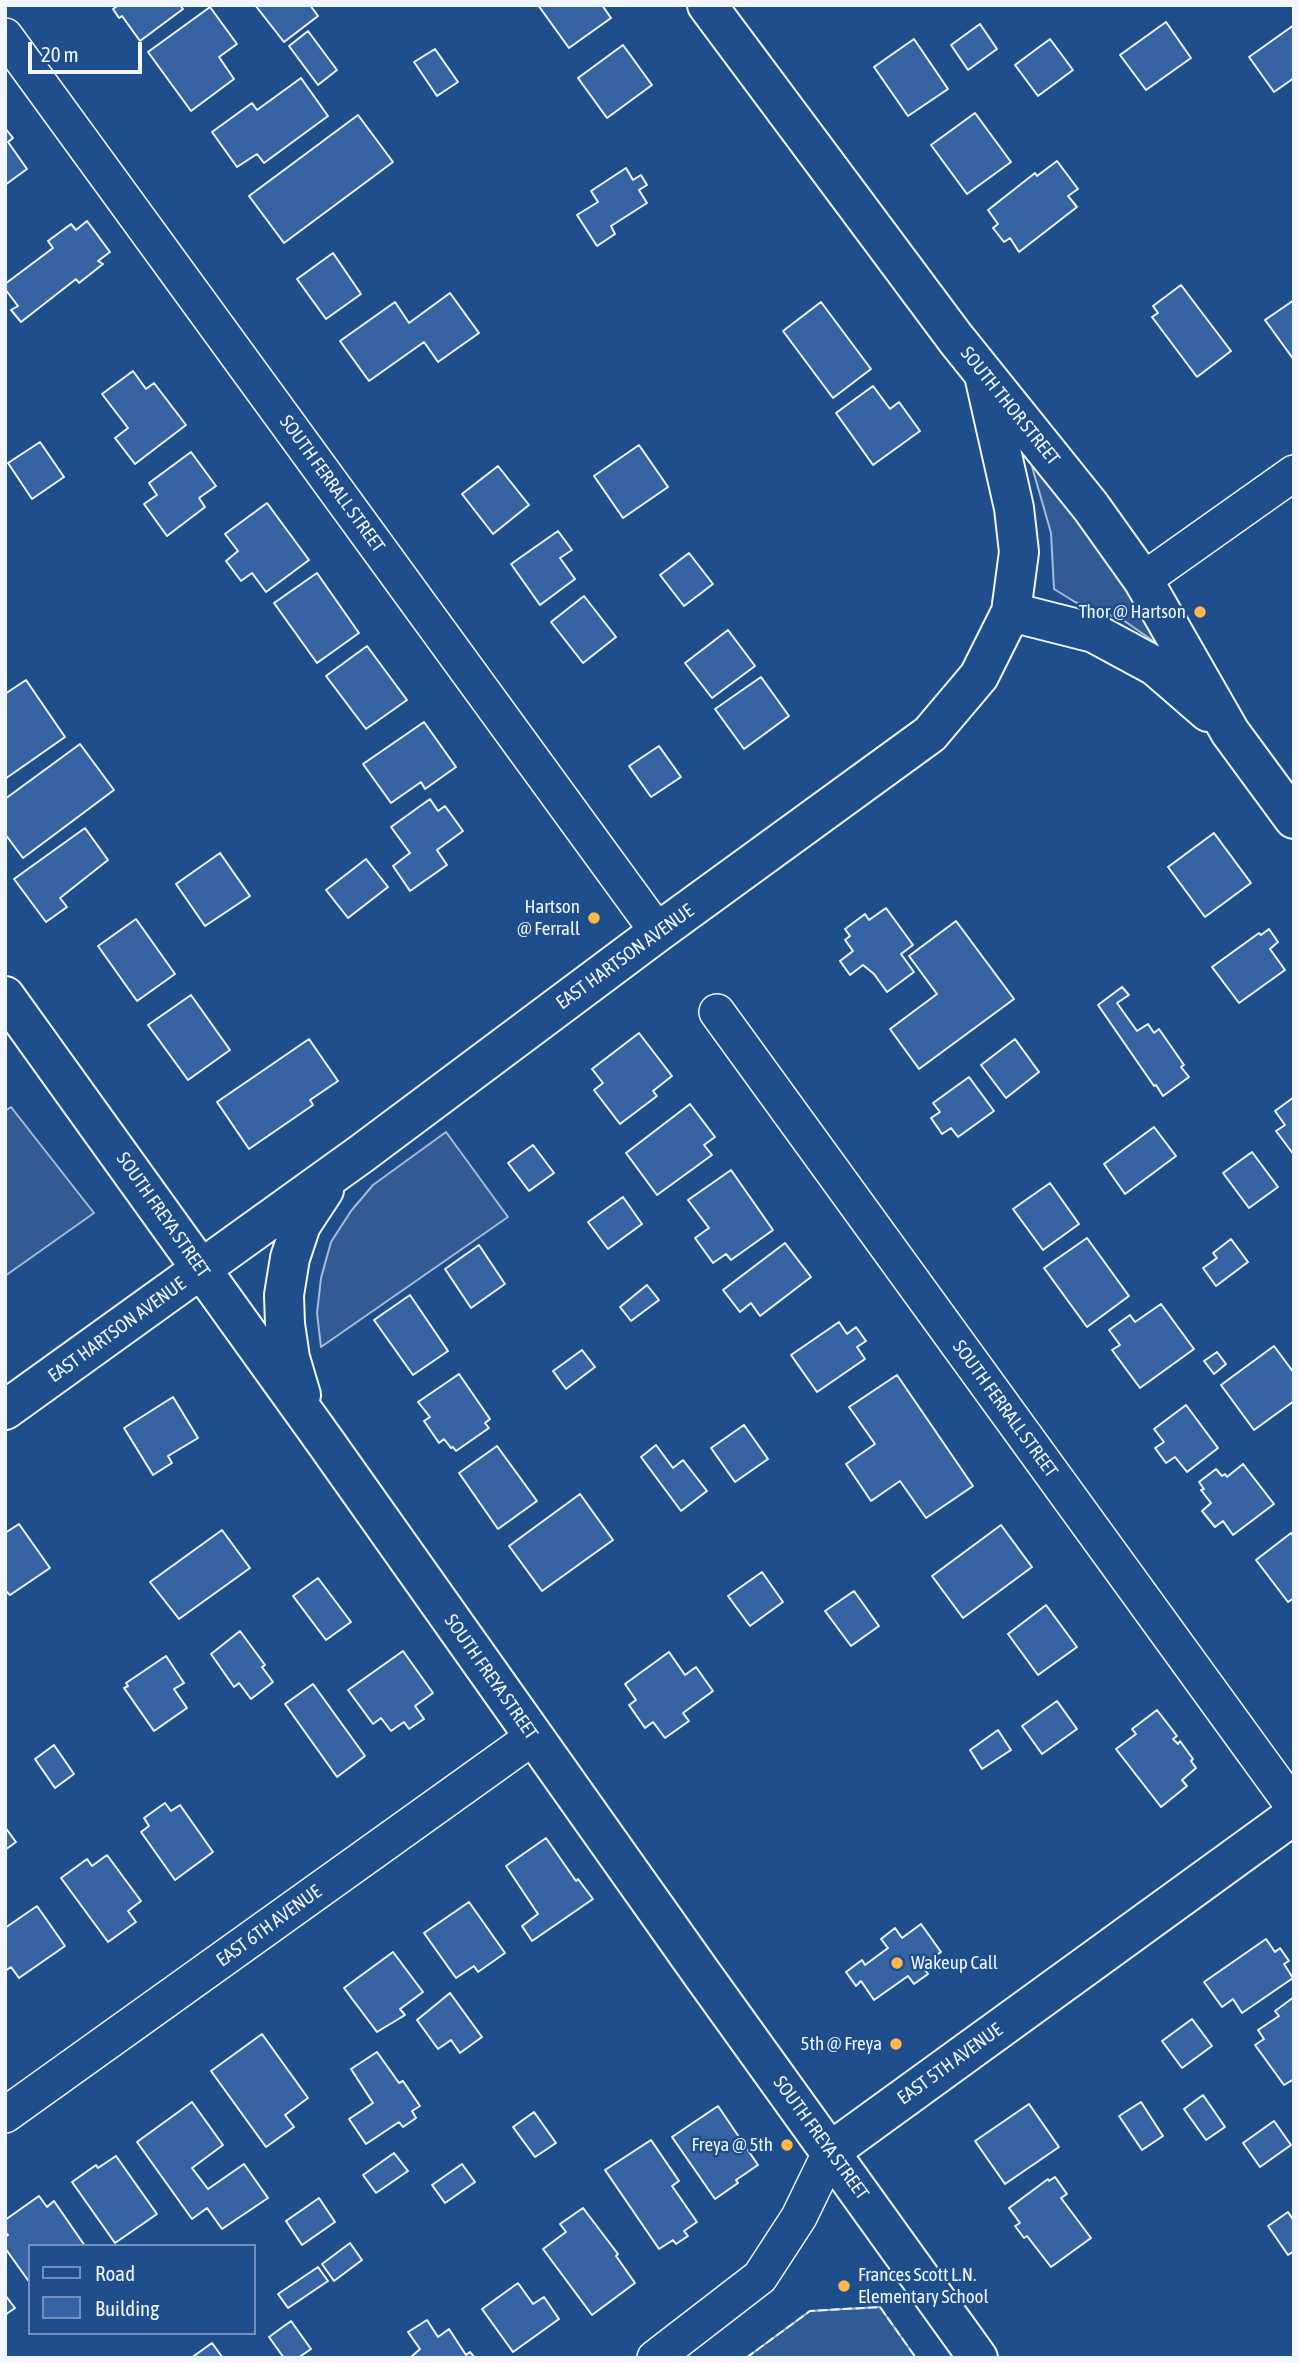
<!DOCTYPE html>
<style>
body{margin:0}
#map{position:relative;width:1299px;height:2363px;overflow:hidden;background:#1f4e8c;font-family:"Asap Condensed",sans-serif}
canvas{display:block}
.frame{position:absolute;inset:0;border:7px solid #f2f6ff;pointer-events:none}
.legend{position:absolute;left:28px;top:2244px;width:228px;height:91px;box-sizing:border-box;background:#1f4e8c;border:2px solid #7391ba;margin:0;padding:9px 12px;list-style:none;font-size:21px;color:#f2f6ff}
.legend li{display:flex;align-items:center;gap:14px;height:35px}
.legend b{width:35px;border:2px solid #7391ba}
.scale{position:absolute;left:28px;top:42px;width:114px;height:32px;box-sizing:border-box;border:4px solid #f2f6ff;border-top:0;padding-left:9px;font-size:21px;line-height:24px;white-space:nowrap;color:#f2f6ff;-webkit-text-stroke:5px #1f4e8c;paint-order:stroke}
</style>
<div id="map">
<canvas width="1299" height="2363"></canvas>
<div class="frame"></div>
<ul class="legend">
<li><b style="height:9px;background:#1f4e8c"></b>Road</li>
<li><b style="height:19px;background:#3563a3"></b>Building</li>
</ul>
<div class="scale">20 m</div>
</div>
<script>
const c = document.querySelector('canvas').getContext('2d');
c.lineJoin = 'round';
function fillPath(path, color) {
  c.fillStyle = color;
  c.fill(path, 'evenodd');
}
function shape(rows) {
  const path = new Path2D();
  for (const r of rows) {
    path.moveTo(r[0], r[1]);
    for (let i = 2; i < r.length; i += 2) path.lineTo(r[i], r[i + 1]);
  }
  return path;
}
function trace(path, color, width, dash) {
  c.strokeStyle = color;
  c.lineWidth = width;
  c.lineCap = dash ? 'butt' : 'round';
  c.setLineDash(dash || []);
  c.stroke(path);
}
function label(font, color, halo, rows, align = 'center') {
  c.font = font + ' "Asap Condensed",sans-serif';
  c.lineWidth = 5;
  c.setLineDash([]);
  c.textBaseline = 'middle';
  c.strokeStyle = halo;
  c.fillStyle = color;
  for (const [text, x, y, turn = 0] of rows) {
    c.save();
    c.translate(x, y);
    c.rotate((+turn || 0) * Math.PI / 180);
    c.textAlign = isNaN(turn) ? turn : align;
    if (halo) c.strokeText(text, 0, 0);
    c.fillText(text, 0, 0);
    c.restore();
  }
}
const built = shape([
 [1023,435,1179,659,1123,620,1075,602,1054,589,1051,533,1023,435],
 [11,1107,94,1213,5,1276,5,1111,11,1107],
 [446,1132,508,1217,321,1347,317,1313,321,1278,331,1242,351,1211,373,1185,446,1132],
 [880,2307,916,2358,746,2358,810,2311,880,2307]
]);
fillPath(built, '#305b95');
trace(built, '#a8bbd7', 2);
const building = shape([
 [114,5,180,5,183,9,140,41,122,16,119,18,113,9,116,7,114,5],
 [255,5,310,5,318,16,284,42,255,5],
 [538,5,602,5,611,18,569,48,538,5],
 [210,7,237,44,219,57,234,79,191,111,148,52,210,7],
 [1166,22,1191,58,1146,90,1120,55,1166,22],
 [980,24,997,49,968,70,951,45,980,24],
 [1294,25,1294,78,1274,92,1249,57,1294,25],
 [308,31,337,70,318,85,289,46,308,31],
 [914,39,948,89,908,116,874,67,914,39],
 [1050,39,1073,70,1038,96,1015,65,1050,39],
 [623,45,652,85,607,118,578,78,623,45],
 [435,49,458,82,437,96,414,62,435,49],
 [301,78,328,116,264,163,257,154,237,167,212,132,252,103,257,110,301,78],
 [975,113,1011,162,967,194,931,145,975,113],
 [358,115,393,162,284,243,249,196,358,115],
 [5,128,13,138,8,142,27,169,5,185,5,128],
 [1057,161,1078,189,1068,196,1077,207,1019,252,1010,238,1004,242,993,228,998,224,988,210,1035,173,1037,176,1057,161],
 [626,168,633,180,641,175,647,185,639,190,647,203,611,226,615,234,597,246,577,215,598,202,591,191,626,168],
 [87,221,110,252,98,261,103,264,79,283,76,279,21,322,11,310,18,306,5,289,5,284,53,248,48,241,71,224,76,230,87,221],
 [333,253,361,294,326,319,297,279,333,253],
 [1181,285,1231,351,1197,377,1152,317,1158,313,1153,306,1181,285],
 [450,293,479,333,438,362,424,342,369,381,340,341,395,302,409,323,450,293],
 [1294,300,1294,360,1265,320,1294,300],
 [821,302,871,369,833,398,783,331,821,302],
 [133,371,146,389,154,383,186,425,135,464,115,438,128,428,102,394,133,371],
 [873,386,890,409,899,402,920,431,873,465,836,413,873,386],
 [40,442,64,477,32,499,8,463,40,442],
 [639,445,668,487,623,518,594,476,639,445],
 [191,452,216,486,199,498,205,507,167,536,144,504,157,495,149,483,191,452],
 [498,466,529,505,493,534,462,494,498,466],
 [267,503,309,560,266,592,252,573,241,581,226,561,238,551,225,534,267,503],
 [558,531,572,550,560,558,575,579,540,605,511,564,558,531],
 [689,553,713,584,684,606,660,575,689,553],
 [317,573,359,633,317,663,274,603,317,573],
 [584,596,616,637,583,663,551,622,584,596],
 [728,630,755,666,712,698,685,663,728,630],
 [367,646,407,700,366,729,326,676,367,646],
 [761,677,789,716,744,749,715,709,761,677],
 [26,680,65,737,5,779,5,694,26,680],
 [424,722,456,767,425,789,421,782,391,803,363,764,424,722],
 [80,744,114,790,23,858,5,834,5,799,80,744],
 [659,746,681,777,651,797,629,766,659,746],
 [430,799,438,811,445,806,463,831,437,850,447,865,410,891,393,866,410,853,391,827,430,799],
 [85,828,108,860,60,898,67,907,46,922,14,879,85,828],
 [1214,833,1251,883,1205,917,1168,867,1214,833],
 [220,853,250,896,205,926,176,884,220,853],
 [366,859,388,887,348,918,326,890,366,859],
 [886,908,913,945,901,954,914,972,887,992,874,974,863,965,850,975,840,961,853,951,845,940,850,936,845,929,865,914,869,920,886,908],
 [136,919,175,974,137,1001,98,946,136,919],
 [956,921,1014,999,919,1069,890,1029,937,994,909,956,956,921],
 [1269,929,1278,942,1270,949,1285,970,1239,1003,1212,967,1259,933,1261,935,1269,929],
 [1122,987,1129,995,1117,1003,1137,1031,1148,1024,1154,1033,1159,1029,1184,1065,1181,1067,1189,1077,1163,1096,1156,1085,1154,1086,1098,1005,1122,987],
 [191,995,230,1050,188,1080,148,1025,191,995],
 [639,1033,672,1076,653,1091,657,1096,620,1124,594,1090,603,1083,592,1069,639,1033],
 [309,1039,338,1081,310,1100,313,1105,249,1149,217,1102,309,1039],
 [1015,1039,1039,1072,1006,1098,981,1065,1015,1039],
 [969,1077,994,1111,958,1137,951,1128,942,1134,931,1118,940,1112,933,1103,969,1077],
 [1294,1097,1294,1155,1276,1131,1285,1125,1275,1111,1294,1097],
 [690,1104,715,1137,704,1145,712,1155,657,1195,626,1153,690,1104],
 [1154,1127,1176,1156,1125,1194,1104,1164,1154,1127],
 [533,1145,554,1173,529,1191,508,1163,533,1145],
 [1252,1152,1278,1187,1249,1208,1223,1173,1252,1152],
 [731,1170,773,1230,731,1260,726,1254,713,1263,695,1238,709,1228,688,1200,731,1170],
 [1050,1183,1079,1224,1043,1250,1013,1209,1050,1183],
 [623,1197,642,1224,608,1249,588,1222,623,1197],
 [1087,1238,1129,1296,1087,1327,1044,1268,1087,1238],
 [1231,1239,1248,1262,1216,1286,1203,1268,1217,1258,1213,1253,1231,1239],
 [785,1243,811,1277,760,1316,751,1303,740,1312,723,1290,785,1243],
 [479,1245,505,1284,471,1308,445,1269,479,1245],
 [647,1285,659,1300,631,1321,620,1307,647,1285],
 [410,1295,448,1351,413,1375,374,1320,410,1295],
 [1161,1304,1194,1349,1140,1388,1112,1350,1120,1345,1109,1330,1130,1315,1135,1322,1161,1304],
 [839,1322,847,1334,856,1327,866,1341,857,1347,865,1359,817,1392,791,1355,839,1322],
 [1274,1346,1294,1373,1294,1401,1254,1430,1221,1385,1274,1346],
 [582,1350,595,1367,566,1389,553,1371,582,1350],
 [1217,1352,1226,1364,1214,1374,1204,1361,1217,1352],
 [459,1374,490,1419,485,1423,489,1428,456,1451,453,1447,451,1448,444,1439,439,1443,424,1421,430,1417,418,1402,459,1374],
 [897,1375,973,1486,926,1518,900,1481,871,1501,846,1464,875,1444,849,1407,897,1375],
 [173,1397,198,1438,168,1456,172,1463,153,1475,124,1428,173,1397],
 [1186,1405,1218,1448,1187,1472,1175,1457,1166,1463,1155,1448,1164,1442,1154,1429,1186,1405],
 [744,1425,768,1459,735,1482,711,1448,744,1425],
 [656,1445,673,1468,683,1460,707,1491,681,1511,641,1457,656,1445],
 [497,1446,537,1501,498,1529,459,1473,497,1446],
 [1243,1464,1274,1504,1233,1535,1223,1521,1215,1527,1202,1511,1211,1503,1201,1490,1204,1489,1199,1482,1216,1469,1222,1476,1225,1474,1227,1477,1243,1464],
 [580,1494,613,1540,542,1591,509,1546,580,1494],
 [19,1524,50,1568,10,1595,5,1590,5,1533,19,1524],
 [1001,1525,1032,1567,963,1618,932,1576,1001,1525],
 [222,1530,250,1568,179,1619,150,1582,222,1530],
 [1291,1533,1294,1537,1294,1598,1288,1602,1256,1560,1291,1533],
 [762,1572,783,1602,750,1626,728,1596,762,1572],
 [318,1578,351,1622,326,1640,293,1596,318,1578],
 [854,1591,879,1626,851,1646,825,1611,854,1591],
 [1046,1605,1077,1647,1038,1675,1008,1634,1046,1605],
 [240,1631,265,1665,262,1667,273,1682,251,1699,239,1683,234,1687,211,1654,240,1631],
 [403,1651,433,1693,415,1706,424,1719,409,1729,404,1722,391,1731,381,1718,373,1724,348,1690,403,1651],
 [669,1652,685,1675,696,1667,713,1691,683,1713,689,1721,665,1738,653,1722,645,1728,629,1705,636,1700,625,1684,669,1652],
 [166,1656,184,1683,174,1689,187,1708,154,1731,124,1688,128,1686,126,1683,166,1656],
 [313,1684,365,1756,337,1777,285,1704,313,1684],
 [1057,1701,1077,1729,1042,1754,1022,1726,1057,1701],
 [1157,1710,1177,1736,1173,1739,1178,1744,1180,1741,1193,1759,1191,1761,1196,1768,1182,1780,1187,1786,1161,1807,1116,1749,1136,1734,1132,1729,1157,1710],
 [998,1730,1011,1750,982,1769,970,1750,998,1730],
 [54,1745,74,1774,55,1788,35,1759,54,1745],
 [165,1803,171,1811,180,1805,213,1852,175,1880,141,1832,149,1826,144,1818,165,1803],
 [5,1827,16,1842,5,1850,5,1827],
 [546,1838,576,1881,578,1879,593,1899,532,1941,522,1926,538,1914,506,1866,546,1838],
 [107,1855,141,1901,128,1911,136,1922,108,1942,61,1878,87,1859,92,1866,107,1855],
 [469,1902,505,1953,478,1972,474,1966,456,1978,424,1933,469,1902],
 [37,1906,65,1946,19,1978,11,1967,5,1971,5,1928,37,1906],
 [921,1924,941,1952,922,1965,928,1974,914,1984,908,1976,874,2000,861,1981,856,1986,846,1972,862,1960,865,1965,888,1948,881,1939,895,1928,902,1938,921,1924],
 [1266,1939,1275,1952,1280,1948,1289,1961,1284,1964,1293,1978,1242,2013,1233,1999,1222,2007,1204,1982,1266,1939],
 [393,1952,423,1992,400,2009,405,2015,377,2032,344,1988,393,1952],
 [450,1993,482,2037,460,2053,451,2040,438,2049,417,2020,450,1993],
 [1294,1997,1294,2079,1284,2085,1255,2045,1264,2039,1258,2030,1279,2016,1275,2011,1294,1997],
 [1192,2019,1212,2046,1182,2068,1162,2041,1192,2019],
 [262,2034,308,2098,285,2115,294,2127,266,2147,211,2071,262,2034],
 [377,2052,399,2083,403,2081,420,2106,412,2111,416,2118,403,2127,399,2122,366,2144,349,2119,373,2103,351,2069,377,2052],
 [1203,2095,1225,2127,1206,2140,1184,2109,1203,2095],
 [192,2102,223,2145,192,2168,208,2189,244,2164,268,2198,222,2229,207,2208,192,2219,137,2142,192,2102],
 [1141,2102,1163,2136,1142,2150,1119,2116,1141,2102],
 [1029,2104,1059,2147,1005,2184,975,2141,1029,2104],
 [718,2106,758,2165,736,2180,738,2183,715,2199,672,2137,718,2106],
 [534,2112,556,2143,535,2157,513,2127,534,2112],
 [1274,2121,1291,2145,1260,2167,1243,2143,1274,2121],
 [651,2140,679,2181,672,2186,697,2222,684,2231,688,2236,676,2244,673,2240,659,2249,605,2170,651,2140],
 [394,2153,408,2171,376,2193,363,2175,394,2153],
 [116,2156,157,2214,115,2243,72,2182,96,2165,98,2168,116,2156],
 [462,2164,475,2182,445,2203,432,2185,462,2164],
 [1055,2177,1067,2194,1061,2198,1091,2238,1051,2267,1027,2236,1024,2238,1015,2226,1020,2223,1009,2208,1048,2179,1049,2181,1055,2177],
 [39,2196,47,2207,54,2201,85,2246,30,2246,30,2283,5,2248,5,2237,8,2235,5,2232,5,2220,39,2196],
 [319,2198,335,2222,302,2245,286,2221,319,2198],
 [583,2208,618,2254,616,2256,635,2283,592,2315,543,2249,566,2232,560,2224,583,2208],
 [1288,2212,1294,2221,1294,2251,1288,2255,1268,2226,1288,2212],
 [350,2243,362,2260,334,2281,322,2264,350,2243],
 [318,2267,328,2281,288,2308,278,2294,318,2267],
 [518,2283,533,2304,544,2297,559,2319,513,2352,482,2309,518,2283],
 [5,2295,15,2308,5,2315,5,2295],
 [427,2320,438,2337,449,2329,466,2355,470,2352,475,2358,410,2358,420,2349,408,2332,427,2320],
 [291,2321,311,2349,298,2358,284,2358,269,2337,291,2321],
 [212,2343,223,2358,191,2358,212,2343]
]);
fillPath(building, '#3563a3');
trace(building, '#f2f6ff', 2);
const street = shape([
 [5,36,658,932],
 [1143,580,1294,473],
 [717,1012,1294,1807],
 [5,2115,533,1737],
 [655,2358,760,2277,799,2217,831,2151]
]);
const secondary = shape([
 [707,5,956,339,1091,507,1143,580,1230,732,1294,819],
 [1011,612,1094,633,1155,666,1208,712],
 [5,996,324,1440,702,1974,978,2358],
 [301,1395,290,1358,285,1324,284,1295,290,1258,301,1225,324,1190],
 [5,1410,361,1154,658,932,930,734,979,676,1011,612,1019,552,1014,508,984,375],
 [831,2151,1294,1815]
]);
trace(street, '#f2f6ff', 38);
trace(secondary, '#f2f6ff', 42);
trace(street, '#1f4e8c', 35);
trace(secondary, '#1f4e8c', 38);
trace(shape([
 [746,2358,810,2311,880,2307,916,2358]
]), '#f2f6ff', 2, [9, 3.5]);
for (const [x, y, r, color] of [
 [1200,612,7,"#ffb74d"],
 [594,918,7,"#ffb74d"],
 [897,1963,7,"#ffb74d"],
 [896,2044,7,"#ffb74d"],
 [787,2145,7,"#ffb74d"],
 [844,2286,7,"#ffb74d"]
]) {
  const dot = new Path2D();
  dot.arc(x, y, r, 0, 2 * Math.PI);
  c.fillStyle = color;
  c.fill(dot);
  trace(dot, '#1f4e8c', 2.5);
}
label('19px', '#f2f6ff', '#1f4e8c', [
 ["SOUTH THOR STREET",1010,406,51],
 ["SOUTH FERRALL STREET",332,484,54],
 ["EAST HARTSON AVENUE",625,957,-36],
 ["SOUTH FREYA STREET",163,1215,55],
 ["EAST HARTSON AVENUE",117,1330,-36],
 ["SOUTH FERRALL STREET",1005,1409,54],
 ["SOUTH FREYA STREET",491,1677,55],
 ["EAST 6TH AVENUE",269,1926,-36],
 ["EAST 5TH AVENUE",950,2064,-36],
 ["SOUTH FREYA STREET",821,2138,54]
]);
label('19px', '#f2f6ff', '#1f4e8c', [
 ["Thor @ Hartson",1186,612],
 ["Hartson",580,907],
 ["@ Ferrall",580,929],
 ["Wakeup Call",911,1963,"left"],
 ["5th @ Freya",882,2044],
 ["Freya @ 5th",773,2145],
 ["Frances Scott L.N.",858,2275,"left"],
 ["Elementary School",858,2297,"left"]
], 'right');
</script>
